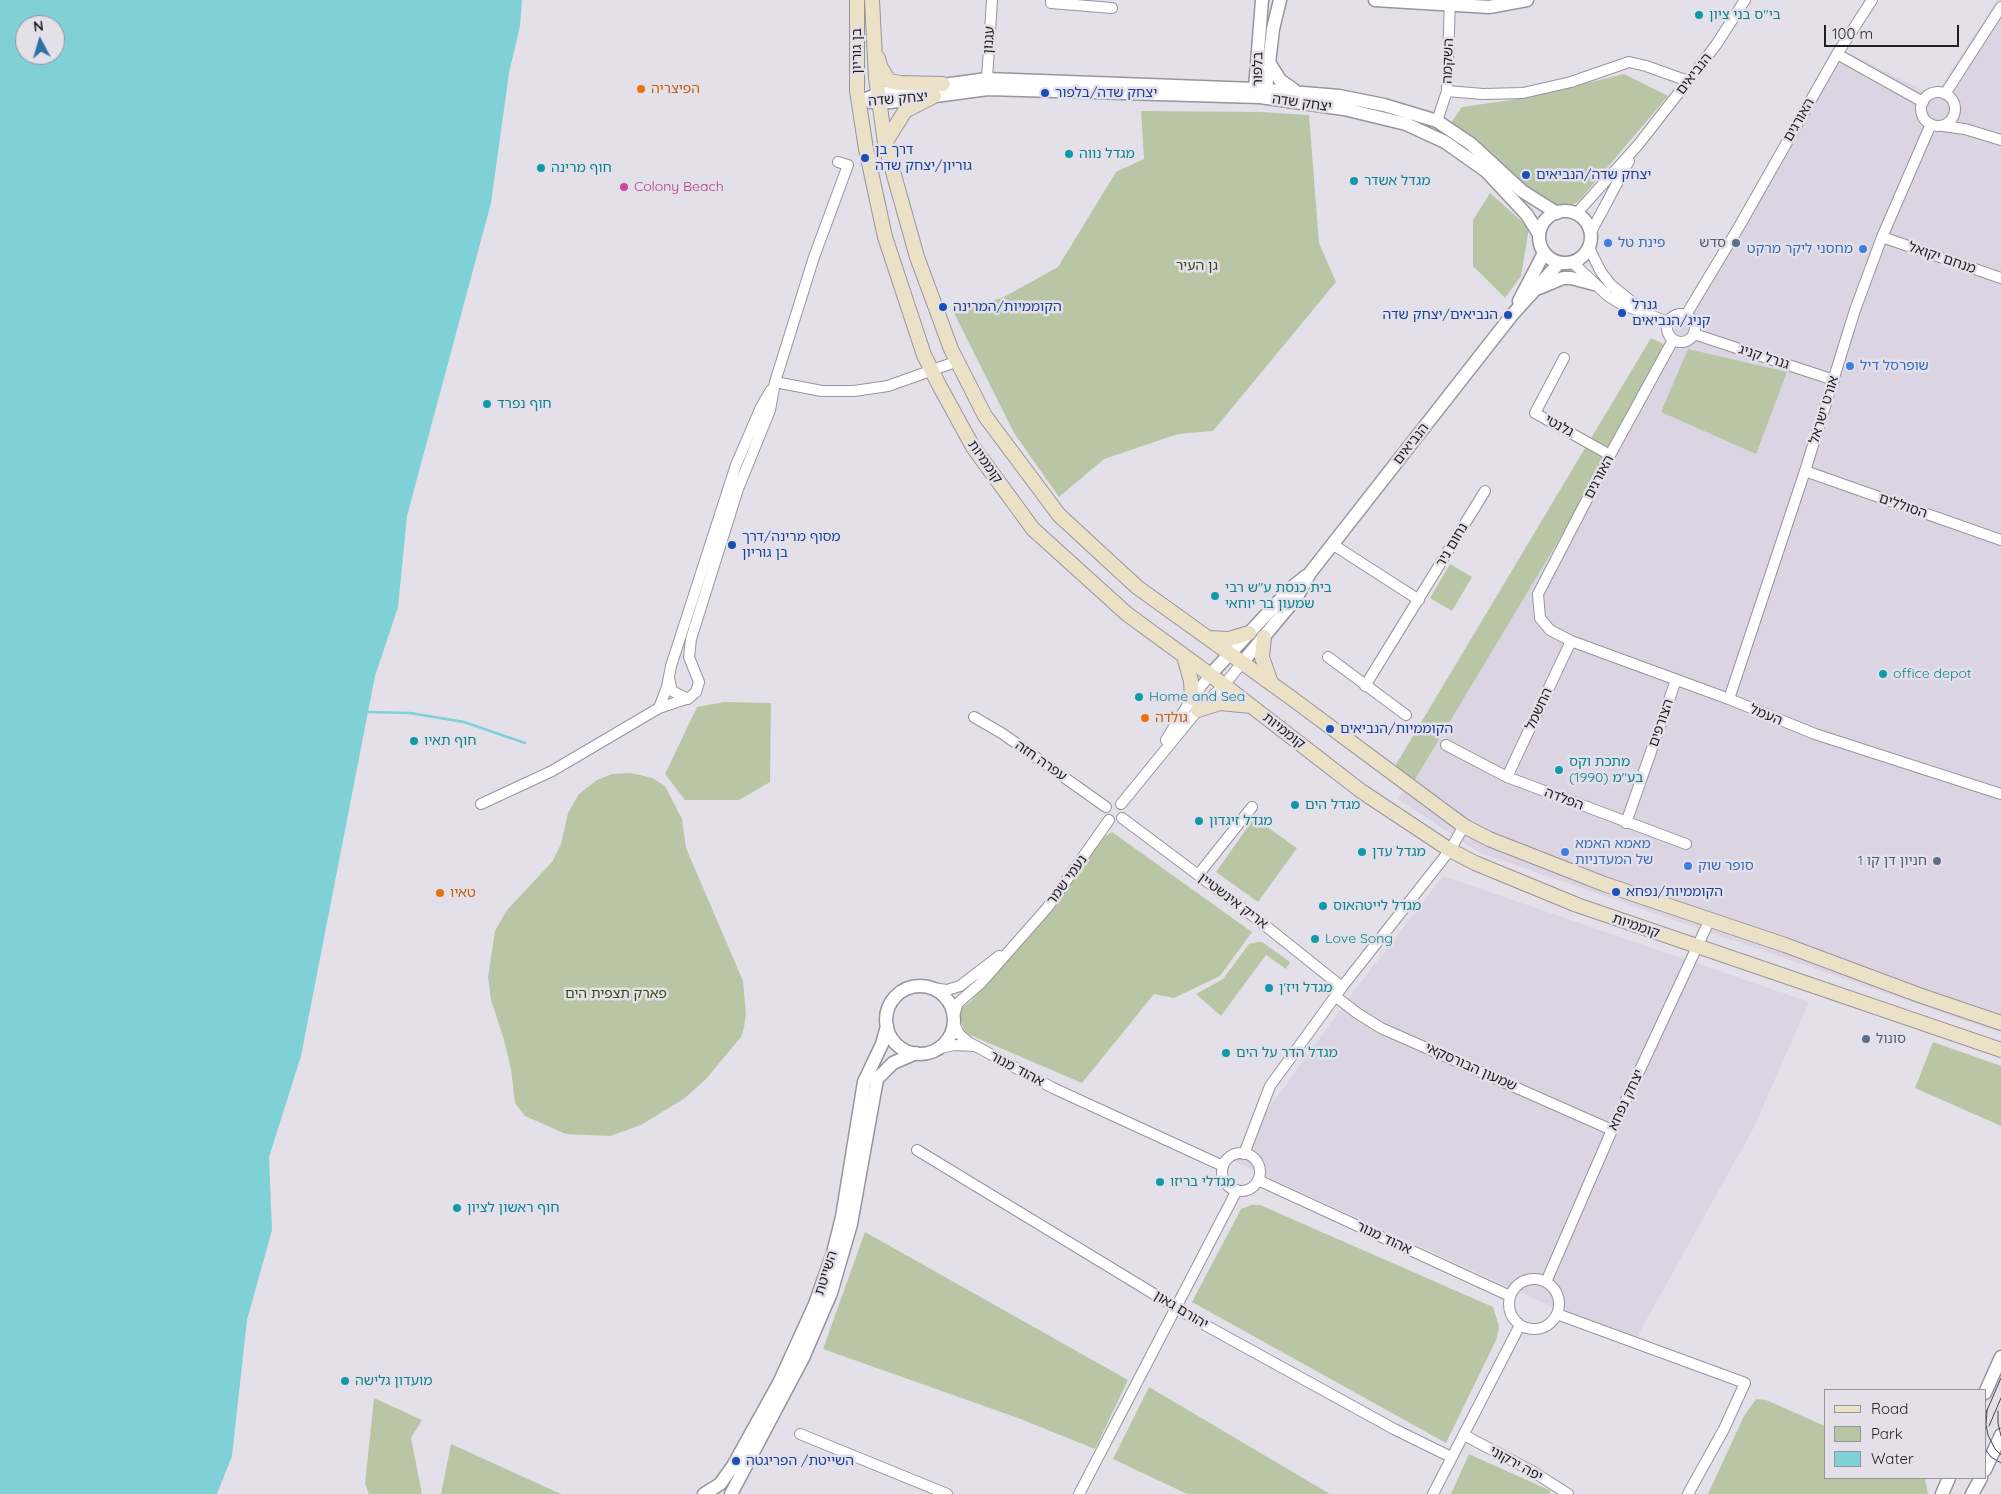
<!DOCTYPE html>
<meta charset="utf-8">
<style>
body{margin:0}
#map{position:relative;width:2001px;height:1494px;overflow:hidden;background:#e4e0e9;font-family:Quicksand,sans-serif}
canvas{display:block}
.legend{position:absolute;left:1824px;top:1389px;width:162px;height:90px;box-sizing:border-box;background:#e4e0e9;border:1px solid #969399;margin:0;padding:6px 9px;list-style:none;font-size:15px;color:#201f22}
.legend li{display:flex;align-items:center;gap:10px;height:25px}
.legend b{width:25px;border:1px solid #969399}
.north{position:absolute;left:15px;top:15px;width:50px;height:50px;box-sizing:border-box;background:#e4e0e9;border:1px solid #969399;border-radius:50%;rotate:354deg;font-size:14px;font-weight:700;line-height:20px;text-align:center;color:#201f22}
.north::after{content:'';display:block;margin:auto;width:18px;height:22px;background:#2f71a7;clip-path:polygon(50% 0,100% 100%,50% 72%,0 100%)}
.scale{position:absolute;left:1824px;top:25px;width:135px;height:22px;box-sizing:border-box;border:2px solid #201f22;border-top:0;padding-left:6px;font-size:15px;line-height:18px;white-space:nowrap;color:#201f22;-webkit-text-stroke:4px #e4e0e9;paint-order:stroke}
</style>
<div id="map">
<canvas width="2001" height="1494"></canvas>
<ul class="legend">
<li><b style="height:6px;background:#ebe1c6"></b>Road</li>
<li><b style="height:14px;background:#b9c6a5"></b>Park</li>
<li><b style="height:14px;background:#7fd0d7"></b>Water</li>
</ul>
<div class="north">N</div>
<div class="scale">100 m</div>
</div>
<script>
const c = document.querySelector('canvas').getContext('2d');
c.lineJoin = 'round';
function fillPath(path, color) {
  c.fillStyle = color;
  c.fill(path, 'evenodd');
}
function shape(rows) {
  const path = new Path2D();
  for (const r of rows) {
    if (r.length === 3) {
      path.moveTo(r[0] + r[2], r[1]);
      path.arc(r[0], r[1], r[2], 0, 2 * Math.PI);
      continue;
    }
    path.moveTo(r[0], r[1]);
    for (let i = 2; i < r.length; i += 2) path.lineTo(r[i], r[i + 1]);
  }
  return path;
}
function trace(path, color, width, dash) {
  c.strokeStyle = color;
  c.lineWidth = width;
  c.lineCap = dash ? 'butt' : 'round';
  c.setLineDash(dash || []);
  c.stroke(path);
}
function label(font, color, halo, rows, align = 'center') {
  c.font = font + ' Quicksand,"Noto Sans Hebrew",sans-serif';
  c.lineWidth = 5;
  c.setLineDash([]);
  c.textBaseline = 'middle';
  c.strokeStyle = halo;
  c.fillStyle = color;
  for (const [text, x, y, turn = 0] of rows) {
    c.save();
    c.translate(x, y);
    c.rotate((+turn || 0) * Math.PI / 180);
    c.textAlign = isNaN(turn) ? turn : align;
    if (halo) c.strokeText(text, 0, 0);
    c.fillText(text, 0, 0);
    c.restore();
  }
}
fillPath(shape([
 [1997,0,2001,0,2001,1033,1480,853,1398,799,1666,343,1843,50,1922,90,1941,86],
 [1443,876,1809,1002,1753,1129,1633,1344,1231,1160,1355,990]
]), '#dbd4e3');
fillPath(shape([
 [1624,74,1668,96,1578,202,1564,207,1555,207,1536,198,1450,124,1462,107,1525,98],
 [1141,111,1260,112,1309,115,1319,243,1336,282,1213,431,1178,434,1104,459,1059,497,1014,433,954,313,1004,297,1058,267,1116,172,1144,159],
 [1490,193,1529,228,1521,276,1505,298,1473,266,1473,220],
 [1651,338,1672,348,1610,455,1414,781,1395,766],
 [1688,349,1787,372,1756,454,1661,412],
 [1450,564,1472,577,1452,611,1430,598],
 [724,702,771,703,770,782,739,800,685,800,665,774,697,707],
 [631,773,652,778,665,786,682,819,686,848,743,981,746,1014,744,1027,741,1037,706,1079,685,1098,641,1125,610,1136,566,1134,525,1116,515,1103,511,1069,504,1040,491,1000,488,977,495,931,507,910,552,862,561,844,568,813,579,794,597,780,612,774],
 [1254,818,1297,848,1258,902,1216,872],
 [1112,832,1252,932,1220,976,1174,998,1154,994,1082,1083,970,1035,965,1032,959,1016,962,1008,971,1001,1031,935,1100,840],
 [1258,942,1262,942,1290,962,1286,969,1266,955,1221,1016,1196,994,1223,979,1249,944],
 [1933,1042,2001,1066,2001,1126,1915,1088],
 [1251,1205,1260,1205,1493,1307,1499,1326,1497,1338,1446,1443,1192,1302,1241,1209],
 [865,1232,1128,1380,1095,1449,1018,1418,823,1349],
 [1149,1387,1330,1494,1187,1494,1113,1459],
 [374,1398,422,1420,411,1438,422,1494,369,1494,365,1484],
 [1756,1399,1766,1400,1825,1426,1825,1478,1925,1478,1928,1494,1708,1494,1744,1416],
 [451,1444,561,1494,441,1494],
 [1469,1454,1551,1491,1549,1494,1451,1494]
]), '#b9c6a5');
fillPath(shape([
 [0,0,522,0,520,26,509,73,491,203,407,516,398,607,375,676,301,1056,269,1157,272,1230,247,1320,232,1456,217,1494,0,1494],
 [25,25,55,25,55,55,25,55]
]), '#7fd0d7');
trace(shape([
 [368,712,410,713,464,722,525,743]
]), '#7fd0d7', 2.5);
const minor = shape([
 [1051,0,1051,3,1112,8],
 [1837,54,1923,102],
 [987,79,992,0],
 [1447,91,1483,94,1523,93,1571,82,1629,62,1646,66,1688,81],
 [1938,109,17],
 [1945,94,2001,7],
 [1437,121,1447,91,1450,0],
 [1943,126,1965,129,2001,140],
 [1576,214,1638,145,1716,45,1745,0],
 [1591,232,1629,161],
 [1882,237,2001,278],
 [1589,248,1601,272,1611,285,1637,306],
 [1572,262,1608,296,1621,304,1668,322],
 [1681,328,14],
 [1686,315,1740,225,1837,54,1872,0],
 [1694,334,1834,380],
 [1673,340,1610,455,1538,594,1540,618,1550,630,1571,641,1729,699,1815,734,2001,794],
 [1564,358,1535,413,1610,455],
 [775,382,822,391,854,391,888,386,958,361],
 [1805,471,2001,540],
 [1332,544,1419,600],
 [1328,657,1406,715],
 [669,678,672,691,688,699],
 [1365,686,1485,491],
 [1729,699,1805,471,1855,310,1882,237,1931,124],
 [659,708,667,687,671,666,736,465,761,407,771,390],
 [974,717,1003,734,1106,807],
 [1166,740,1192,698,1210,675],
 [1446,745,1507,777,1686,844],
 [1507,777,1571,641],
 [481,804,552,771,659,708,689,698,696,692,699,682,689,657,691,639,738,489,770,410,775,382,814,257,848,165,838,162],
 [1121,804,1198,710,1224,685,1242,663],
 [1122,818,1257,919,1342,987],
 [1626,823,1676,680],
 [1198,875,1252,807],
 [932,988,947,990,960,986,999,956],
 [1335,996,1357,1013,1381,1028,1612,1130],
 [954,1015,958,1003,981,983,1047,908,1109,820],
 [954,1023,959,1034,968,1042,1053,1088,1223,1166],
 [940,1048,954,1045,974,1046],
 [917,1150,1205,1325,1394,1429,1451,1457],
 [1241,1172,19],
 [1244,1154,1270,1086,1342,987,1450,850,1464,826],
 [1258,1180,1510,1296],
 [1534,1304,25],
 [1546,1282,1612,1130,1710,919],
 [1557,1314,1745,1383,1724,1429,1688,1494],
 [800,1434,947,1494],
 [1464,1435,1532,1471,1568,1494],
 [1079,1494,1237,1190],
 [1433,1494,1520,1325]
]);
const tertiary = shape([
 [1375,0,1489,7,1527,0],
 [1270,64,1280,80,1294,90],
 [1258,95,1255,89,1262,0],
 [1261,95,1266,89,1273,29,1280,0],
 [859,102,878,94,987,79,1255,89,1339,96,1384,105,1437,121,1471,144,1522,191,1557,213],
 [871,102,890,102,988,89,1260,97,1344,109,1406,124,1445,142,1486,171,1527,215,1539,234],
 [1565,237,26],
 [1539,288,1563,278,1571,278,1594,284],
 [1519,301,1544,253],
 [1242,663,1297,597,1310,573,1512,315,1559,263],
 [1210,675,1290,589,1306,576],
 [920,1020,34],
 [1985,1393,2001,1357],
 [1985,1470,2001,1435],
 [704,1494,720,1484,733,1466,779,1383,815,1304,833,1253,842,1217,864,1082,882,1044,887,1026],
 [731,1494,803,1358,831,1293,851,1224,877,1079,893,1063,916,1053],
 [1942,1494,1949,1478],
 [1972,1494,1981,1478]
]);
const secondary = shape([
 [857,0,857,91,866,149,885,237,924,355,939,385,973,447,1033,529,1127,614,1224,685,1361,791,1450,850,1475,863,1577,905,2001,1050],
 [872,0,876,78,885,143,917,257,951,349,985,416,1059,515,1137,587,1290,697,1464,826,1489,839,1604,884,1785,945,1919,995,2001,1023],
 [878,58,880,66,889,81,900,83,943,84],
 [885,143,905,111,934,96],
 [1264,637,1262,657,1271,683],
 [1208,638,1229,639,1249,633],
 [1184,656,1191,681,1192,698],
 [1198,710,1220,703,1251,706]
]);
trace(minor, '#97949c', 12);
trace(tertiary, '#97949c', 15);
trace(secondary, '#97949c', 16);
trace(minor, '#fff', 10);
trace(tertiary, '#fff', 12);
trace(secondary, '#ebe1c6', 14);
trace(shape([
 [1987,1410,1986,1425,1988,1435,1995,1449,2001,1455],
 [1998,1411,1998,1423,2001,1436],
 [1985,1415,2001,1378],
 [1989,1426,2001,1398],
 [1985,1449,1991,1457,2001,1463]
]), '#454448', 1);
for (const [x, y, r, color] of [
 [1699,15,5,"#0f9aa8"],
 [641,89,5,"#e8710a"],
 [1045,93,5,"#1a4fb4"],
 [1069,154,5,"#0f9aa8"],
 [865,158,5,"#1a4fb4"],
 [541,168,5,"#0f9aa8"],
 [1526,175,5,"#1a4fb4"],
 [1354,181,5,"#0f9aa8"],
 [624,187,5,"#d1479c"],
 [1608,243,5,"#3f7fe0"],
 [1736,243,5,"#5c6f8a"],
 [1863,249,5,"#3f7fe0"],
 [943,307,5,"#1a4fb4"],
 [1622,313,5,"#1a4fb4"],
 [1508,315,5,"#1a4fb4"],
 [1850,366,5,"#3f7fe0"],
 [487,404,5,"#0f9aa8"],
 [732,545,5,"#1a4fb4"],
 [1215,596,5,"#0f9aa8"],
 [1883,674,5,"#0f9aa8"],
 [1139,697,5,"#0f9aa8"],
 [1145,718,5,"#e8710a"],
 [1330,729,5,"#1a4fb4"],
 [414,741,5,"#0f9aa8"],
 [1559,770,5,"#0f9aa8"],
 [1295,805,5,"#0f9aa8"],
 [1199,821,5,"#0f9aa8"],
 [1362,852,5,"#0f9aa8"],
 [1565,852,5,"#3f7fe0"],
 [1937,861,5,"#5c6f8a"],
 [1688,866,5,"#3f7fe0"],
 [1616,892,5,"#1a4fb4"],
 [440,893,5,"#e8710a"],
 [1323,906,5,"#0f9aa8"],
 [1315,939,5,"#0f9aa8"],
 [1269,988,5,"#0f9aa8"],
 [1866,1039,5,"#5c6f8a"],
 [1226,1053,5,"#0f9aa8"],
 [1160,1182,5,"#0f9aa8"],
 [457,1208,5,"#0f9aa8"],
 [345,1381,5,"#0f9aa8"],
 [736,1461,5,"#1a4fb4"]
]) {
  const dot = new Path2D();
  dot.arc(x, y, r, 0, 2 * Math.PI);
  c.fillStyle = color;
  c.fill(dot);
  trace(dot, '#e4e0e9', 2);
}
label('14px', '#0d838f', '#e4e0e9', [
 ["בי\"ס בני ציון",1709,15],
 ["מגדל נווה",1079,154],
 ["חוף מרינה",551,168],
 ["מגדל אשדר",1364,181],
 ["חוף נפרד",497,404],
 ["בית כנסת ע\"ש רבי",1225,588],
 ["שמעון בר יוחאי",1225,604],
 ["office depot",1893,674],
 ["Home and Sea",1149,697],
 ["חוף תאיו",424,741],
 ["מתכת וקס",1569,762],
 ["(1990) בע\"מ",1569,778],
 ["מגדל הים",1305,805],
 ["מגדל זיגדון",1209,821],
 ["מגדל עדן",1372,852],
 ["מגדל לייטהאוס",1333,906],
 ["Love Song",1325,939],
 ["מגדל ויז'ן",1279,988],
 ["מגדל הדר על הים",1236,1053],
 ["מגדלי בריזו",1170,1182],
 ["חוף ראשון לציון",467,1208],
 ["מועדון גלישה",355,1381]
], 'left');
label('14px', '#201f22', '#e4e0e9', [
 ["עגנון",989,40,-86],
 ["בן גוריון",857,51,-90],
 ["השקמה",1448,61,-88],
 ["בלפור",1258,69,-89],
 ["הנביאים",1694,74,-52],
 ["יצחק שדה",898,99,-5],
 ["יצחק שדה",1302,103,8],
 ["האורגים",1799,120,-60],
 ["מנחם יקואל",1942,258,19],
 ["גנרל קניג",1764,357,18],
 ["אורט ישראל",1824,410,-73],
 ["גלנטי",1559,426,29],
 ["הנביאים",1411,444,-52],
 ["קוממיות",985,462,55],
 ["האורגים",1599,477,-62],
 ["הסוללים",1903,506,19],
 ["נחום ניר",1452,545,-59],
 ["החשמל",1539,709,-65],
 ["העמל",1766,715,22],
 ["הצורפים",1661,723,-71],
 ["קוממיות",1284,731,38],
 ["עפרה חזה",1041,761,35],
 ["הפלדה",1564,799,21],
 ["נעמי שמר",1067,880,-54],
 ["אריק אינשטיין",1233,901,37],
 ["קוממיות",1636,926,19],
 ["שמעון הבורסקאי",1471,1067,24],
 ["אהוד מנור",1017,1069,28],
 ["יצחק נפחא",1626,1100,-65],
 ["אהוד מנור",1384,1238,25],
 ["השייטת",826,1273,-72],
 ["יהורם גאון",1181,1310,31],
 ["יפה ירקוני",1516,1464,29]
]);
label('14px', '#c56008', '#e4e0e9', [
 ["הפיצריה",651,89],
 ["גולדה",1155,718],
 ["טאיו",450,893]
], 'left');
label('14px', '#164399', '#e4e0e9', [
 ["יצחק שדה/בלפור",1055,93],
 ["דרך בן",875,150],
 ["גוריון/יצחק שדה",875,166],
 ["יצחק שדה/הנביאים",1536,175],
 ["גנרל",1632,305],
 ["קניג/הנביאים",1632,321],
 ["הקוממיות/המרינה",953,307],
 ["הנביאים/יצחק שדה",1498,315,"right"],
 ["מסוף מרינה/דרך",742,537],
 ["בן גוריון",742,553],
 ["הקוממיות/הנביאים",1340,729],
 ["הקוממיות/נפחא",1626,892],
 ["השייטת/ הפריגטה",746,1461]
], 'left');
label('14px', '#b23c85', '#e4e0e9', [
 ["Colony Beach",634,187]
], 'left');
label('14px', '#366cbe', '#e4e0e9', [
 ["פינת טל",1618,243],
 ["מחסני ליקר מרקט",1853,249,"right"],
 ["שופרסל דיל",1860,366],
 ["מאמא האמא",1575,844],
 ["של המעדניות",1575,860],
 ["סופר שוק",1698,866]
], 'left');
label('14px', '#4e5e75', '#e4e0e9', [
 ["סדש",1726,243],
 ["חניון דן קו 1",1927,861],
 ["סונול",1876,1039,"left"]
], 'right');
label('14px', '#384b0d', '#e4e0e9', [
 ["גן העיר",1197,266],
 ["פארק תצפית הים",616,994]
]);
</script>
